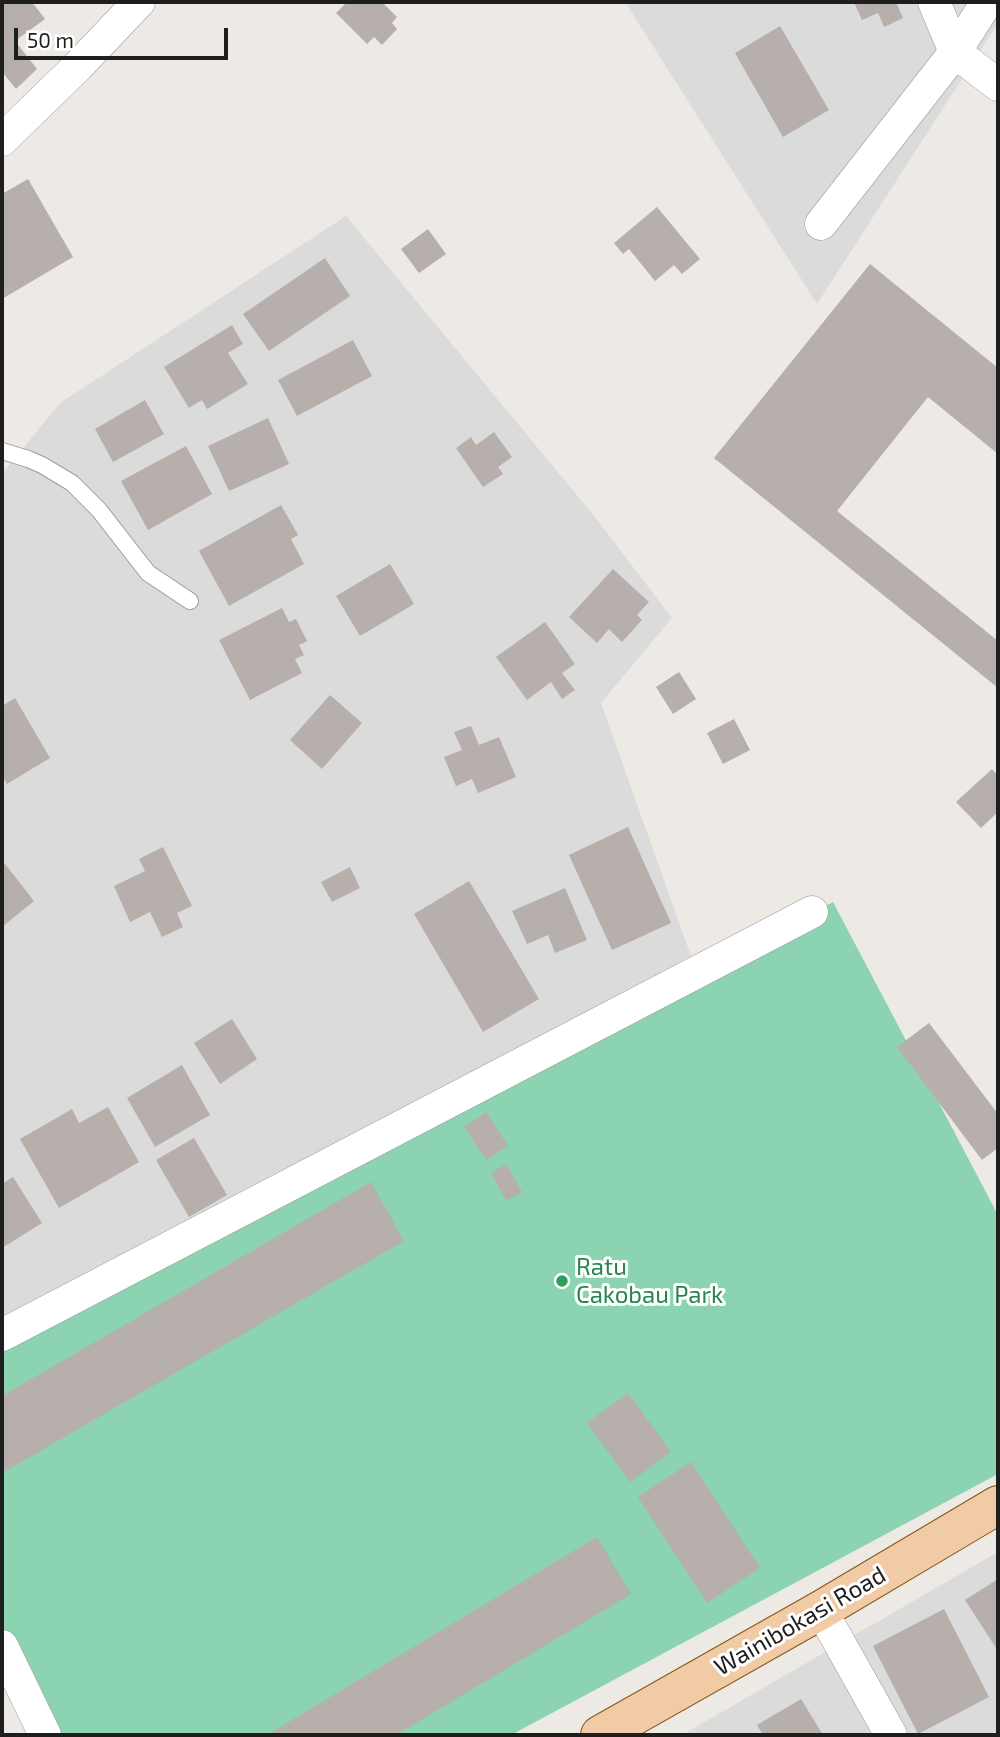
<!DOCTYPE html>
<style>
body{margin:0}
#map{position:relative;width:1000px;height:1737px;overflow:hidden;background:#edeae5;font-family:"Exo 2",sans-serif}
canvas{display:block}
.frame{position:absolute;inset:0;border:4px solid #1e1e1e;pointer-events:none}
.scale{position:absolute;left:14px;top:28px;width:214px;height:32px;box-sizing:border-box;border:4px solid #1e1e1e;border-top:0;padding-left:9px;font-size:21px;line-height:24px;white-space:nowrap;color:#1e1e1e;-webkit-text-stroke:5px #fff;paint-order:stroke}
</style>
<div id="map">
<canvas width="1000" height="1737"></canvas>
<div class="frame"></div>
<div class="scale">50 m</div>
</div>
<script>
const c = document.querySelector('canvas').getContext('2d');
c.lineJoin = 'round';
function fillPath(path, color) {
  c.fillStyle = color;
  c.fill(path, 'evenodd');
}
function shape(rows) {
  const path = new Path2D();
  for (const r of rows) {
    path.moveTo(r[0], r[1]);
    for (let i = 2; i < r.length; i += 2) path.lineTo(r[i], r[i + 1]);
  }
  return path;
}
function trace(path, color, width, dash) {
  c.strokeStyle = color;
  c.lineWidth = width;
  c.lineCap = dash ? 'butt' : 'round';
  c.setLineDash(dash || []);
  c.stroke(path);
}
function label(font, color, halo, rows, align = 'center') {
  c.font = font + ' "Exo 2",sans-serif';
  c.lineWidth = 6;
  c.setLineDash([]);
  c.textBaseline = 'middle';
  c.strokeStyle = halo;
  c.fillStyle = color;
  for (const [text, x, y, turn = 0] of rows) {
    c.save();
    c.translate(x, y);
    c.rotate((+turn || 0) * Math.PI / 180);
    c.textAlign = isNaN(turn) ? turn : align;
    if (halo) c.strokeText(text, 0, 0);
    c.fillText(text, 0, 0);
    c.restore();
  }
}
fillPath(shape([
 [625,2,998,2,998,23,817,304],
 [346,216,595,517,672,618,601,703,691,956,2,1321,2,474,60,403],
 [998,1552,998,1735,682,1735]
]), '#dcdbdb');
fillPath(shape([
 [833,902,998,1215,998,1474,511,1735,58,1735,2,1628,2,1347]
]), '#8cd4b1');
fillPath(shape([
 [2,2,32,2,45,19,15,41,37,69,16,89,2,72],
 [347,2,382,2,397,17,392,23,397,29,382,45,374,37,367,44,336,13],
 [854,2,896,2,903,18,884,27,878,13,862,20],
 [780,26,829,110,783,137,735,53],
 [28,179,73,257,2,299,2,194],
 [657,207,700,259,682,274,674,265,655,281,629,249,623,254,614,243],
 [428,229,446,254,419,273,401,249],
 [325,258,350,296,269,351,243,314],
 [870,264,998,368,998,454,928,397,837,511,998,641,998,688,714,458],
 [232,325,243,344,228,353,248,384,207,409,202,400,189,408,164,367],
 [353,340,372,376,297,416,278,380],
 [145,400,164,434,113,462,95,429],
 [268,418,289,464,229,491,208,446],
 [494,432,512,457,498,467,503,474,483,487,456,448,471,437,476,445],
 [186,446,212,494,148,530,121,481],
 [281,505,298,535,291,539,304,564,229,606,199,551],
 [390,564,414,604,360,636,336,596],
 [613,569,649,602,637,615,642,620,622,642,609,629,597,643,569,617],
 [282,608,289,622,296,619,307,641,299,645,304,655,295,659,302,673,250,700,219,640],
 [545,622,575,664,562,673,575,690,562,699,551,682,527,700,496,657],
 [679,672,696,699,673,714,656,687],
 [330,695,362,723,322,769,290,740],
 [15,698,50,758,7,784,2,775,2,706],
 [734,719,750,750,723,764,707,733],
 [471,726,479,745,499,737,516,777,478,793,472,779,456,786,444,757,462,750,454,732],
 [992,769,998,776,998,812,981,828,956,802],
 [628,827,671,923,612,950,569,855],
 [163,847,192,906,177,913,183,927,162,937,150,912,130,922,114,886,145,871,139,859],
 [5,864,34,901,2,927,2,866],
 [350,867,360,888,332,902,321,882],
 [469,881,539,999,483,1032,414,914],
 [565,888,587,940,555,953,548,935,527,944,512,911],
 [232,1019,257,1059,220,1084,194,1043],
 [929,1023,998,1114,998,1148,982,1160,897,1047],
 [182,1065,210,1115,155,1147,127,1098],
 [108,1107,139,1162,59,1208,20,1139,72,1109,79,1123],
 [486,1112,508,1146,486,1160,464,1127],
 [194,1138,227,1195,189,1217,156,1160],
 [506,1164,522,1192,506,1201,491,1173],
 [13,1177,42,1223,2,1248,2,1184],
 [371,1182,404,1241,2,1473,2,1396],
 [628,1393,671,1452,630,1482,587,1423],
 [691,1462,760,1568,707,1603,638,1497],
 [597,1537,631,1594,396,1735,267,1735],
 [998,1579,998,1651,965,1600],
 [944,1609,989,1697,918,1734,873,1646],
 [801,1699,823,1735,763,1735,757,1725]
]), '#b6afab');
const service = shape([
 [2,451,28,459,42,465,72,483,99,510,148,573,190,601]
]);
const minor = shape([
 [934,2,955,52],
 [955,52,987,2],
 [2,140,77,67,139,2],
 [821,224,955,52,998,85],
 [2,1335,812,912],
 [821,1610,891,1735],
 [2,1646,45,1735]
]);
const primary = shape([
 [600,1735,821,1610,998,1505]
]);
trace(service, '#9b9b9b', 18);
trace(minor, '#9b9b9b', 33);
trace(primary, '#865511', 40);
trace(service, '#fff', 16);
trace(minor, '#fff', 32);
trace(primary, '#f1caa6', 38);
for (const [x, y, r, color] of [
 [562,1281,7,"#2e9e5b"]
]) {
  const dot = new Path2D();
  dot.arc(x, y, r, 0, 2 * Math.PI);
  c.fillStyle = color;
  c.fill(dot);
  trace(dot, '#fff', 2.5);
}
label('24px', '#27864d', '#fff', [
 ["Ratu",576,1267],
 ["Cakobau Park",576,1295]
], 'left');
label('24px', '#1e1e1e', '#fff', [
 ["Wainibokasi Road",800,1621,-30]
]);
</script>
